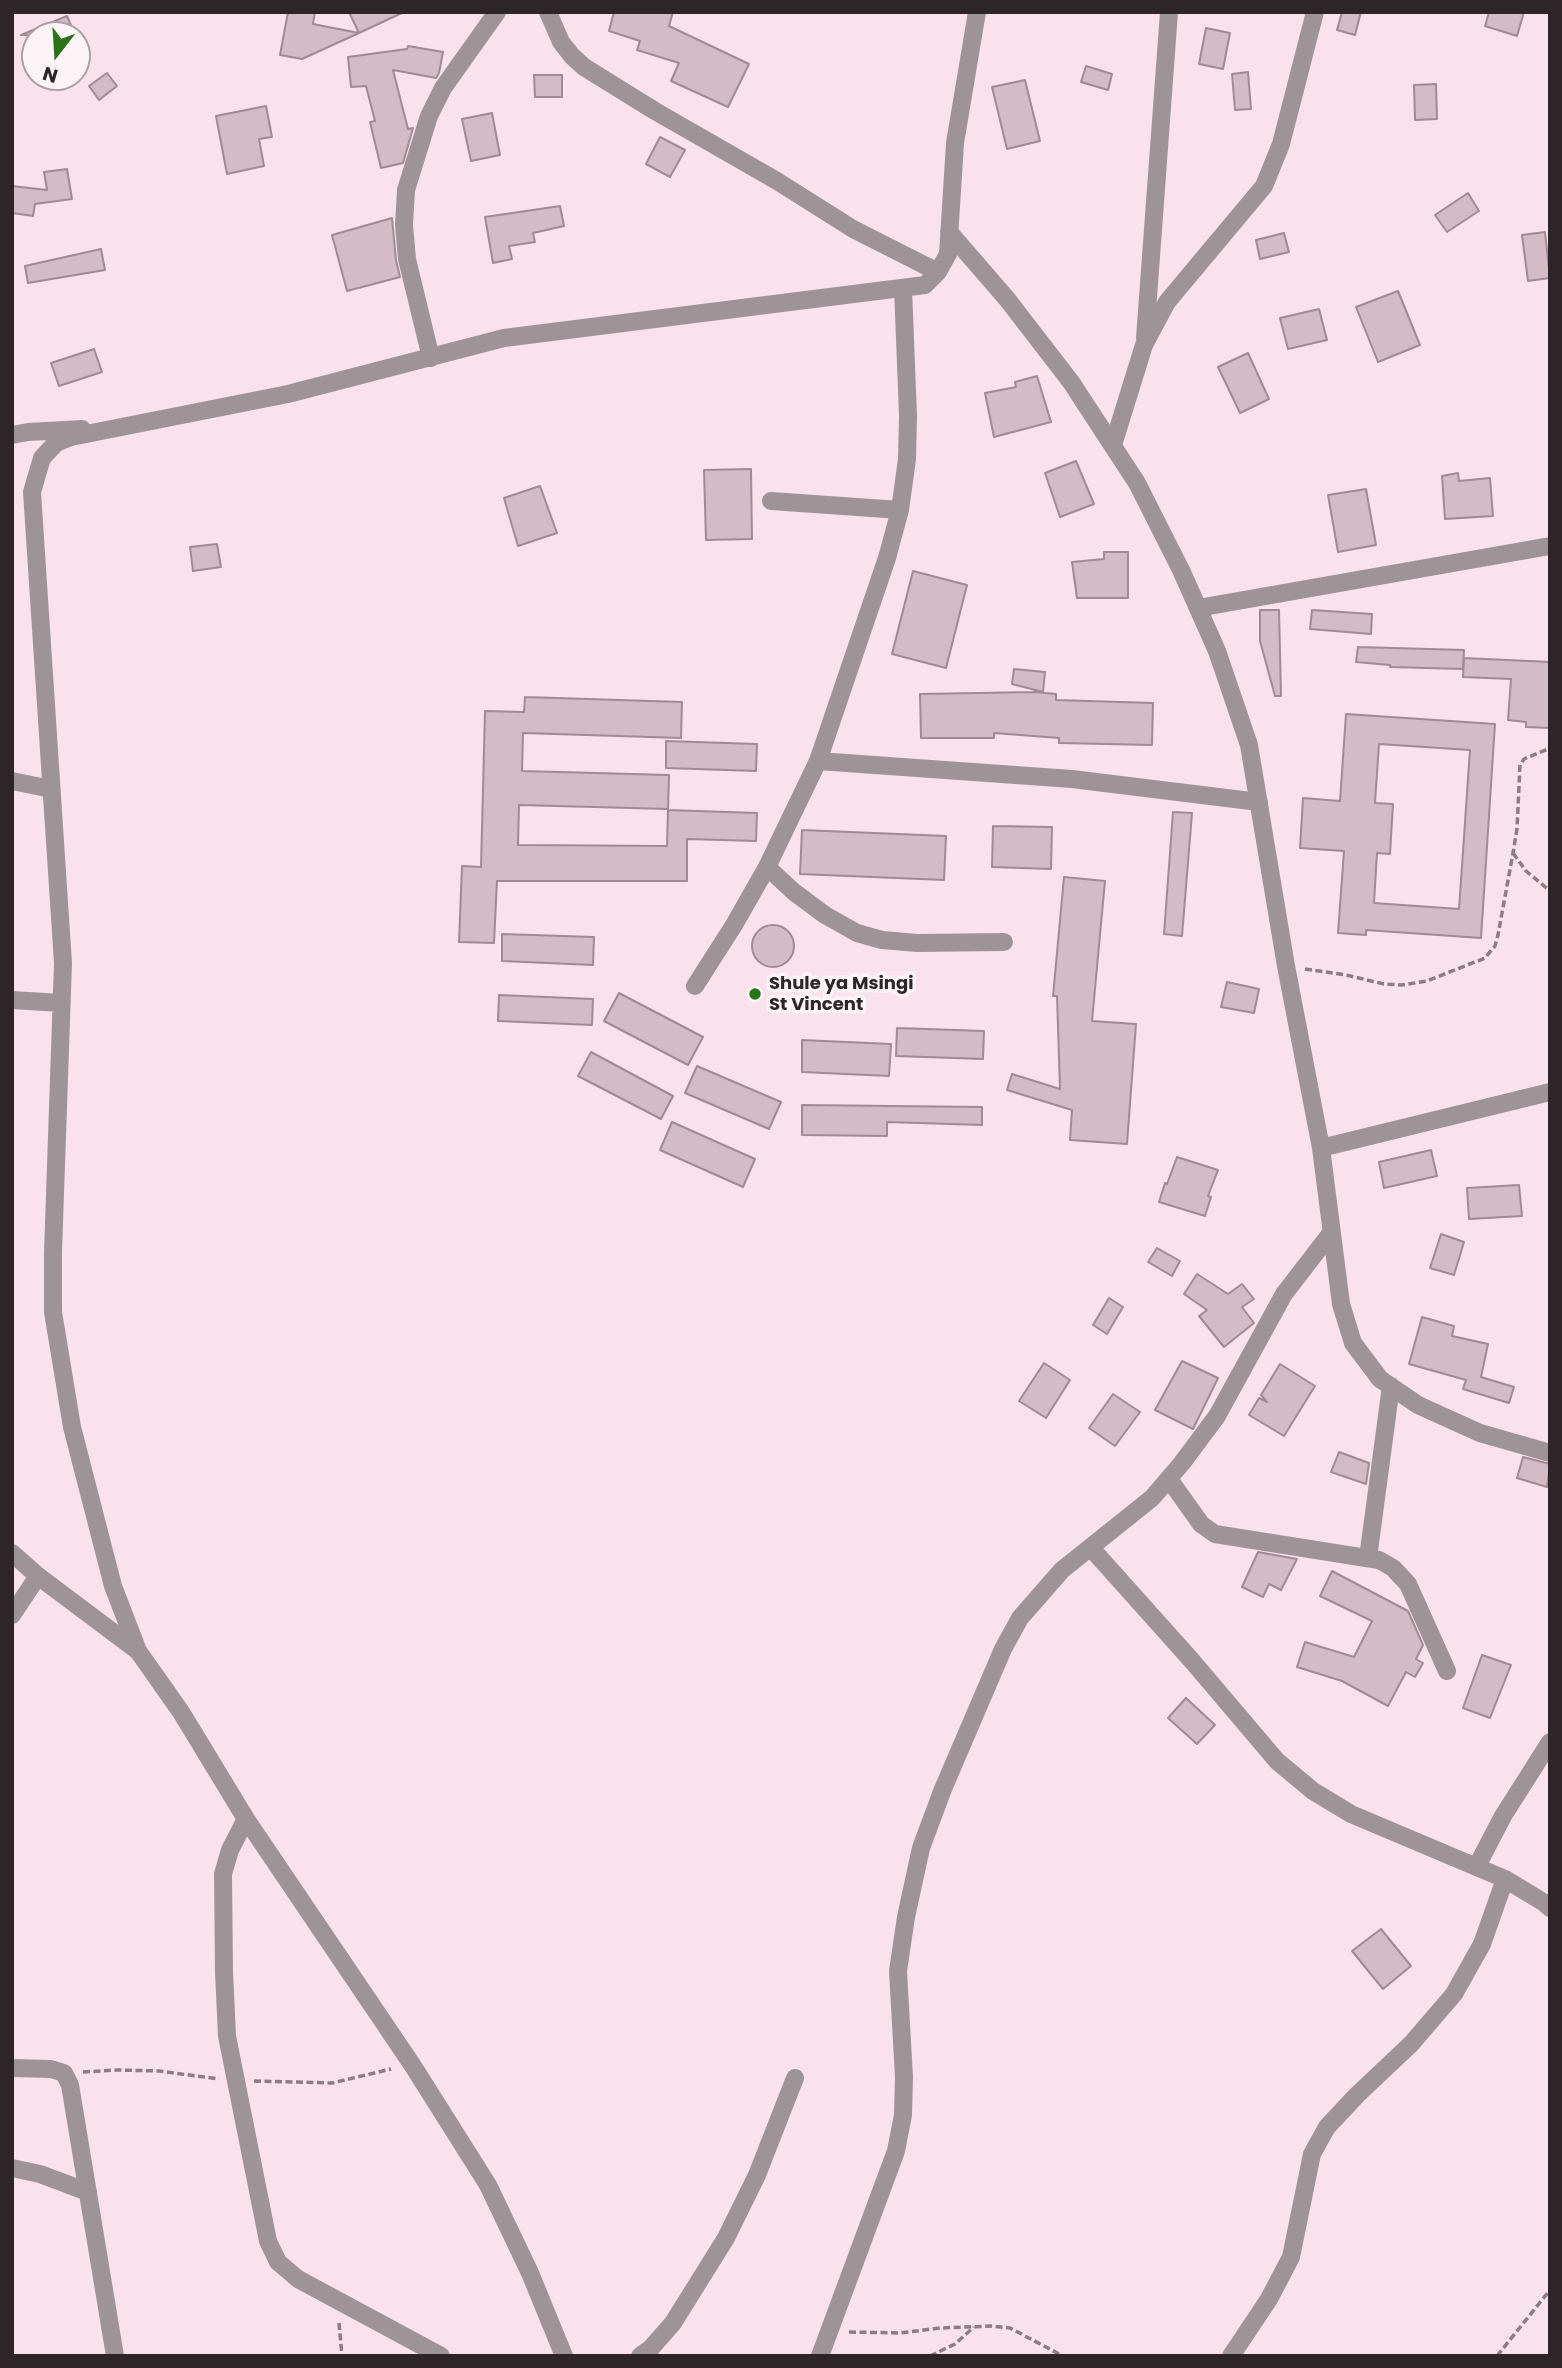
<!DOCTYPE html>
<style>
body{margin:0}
#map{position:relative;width:1562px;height:2368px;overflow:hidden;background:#fae2ec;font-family:Poppins,sans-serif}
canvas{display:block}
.frame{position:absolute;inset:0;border:14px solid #2e2529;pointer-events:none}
.north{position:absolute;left:21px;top:21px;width:70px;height:70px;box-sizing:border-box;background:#fdf4f8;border:2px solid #aaa1a5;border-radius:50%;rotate:197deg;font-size:19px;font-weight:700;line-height:28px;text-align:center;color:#2e2529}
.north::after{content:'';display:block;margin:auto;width:24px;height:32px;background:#297318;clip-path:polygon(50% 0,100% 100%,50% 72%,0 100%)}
</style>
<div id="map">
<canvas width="1562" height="2368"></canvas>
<div class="frame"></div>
<div class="north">N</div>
</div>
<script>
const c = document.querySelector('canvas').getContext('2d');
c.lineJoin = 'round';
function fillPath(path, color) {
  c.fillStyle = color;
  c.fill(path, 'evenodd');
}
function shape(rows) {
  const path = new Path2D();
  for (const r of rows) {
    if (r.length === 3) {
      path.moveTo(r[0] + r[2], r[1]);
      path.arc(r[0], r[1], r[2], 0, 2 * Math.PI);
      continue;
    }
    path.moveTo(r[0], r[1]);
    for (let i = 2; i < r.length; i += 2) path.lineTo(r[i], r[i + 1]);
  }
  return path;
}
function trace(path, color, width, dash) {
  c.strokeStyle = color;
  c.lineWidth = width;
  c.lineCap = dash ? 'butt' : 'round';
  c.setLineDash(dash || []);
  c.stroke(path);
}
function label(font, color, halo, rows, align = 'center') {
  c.font = font + ' Poppins,sans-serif';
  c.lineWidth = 7;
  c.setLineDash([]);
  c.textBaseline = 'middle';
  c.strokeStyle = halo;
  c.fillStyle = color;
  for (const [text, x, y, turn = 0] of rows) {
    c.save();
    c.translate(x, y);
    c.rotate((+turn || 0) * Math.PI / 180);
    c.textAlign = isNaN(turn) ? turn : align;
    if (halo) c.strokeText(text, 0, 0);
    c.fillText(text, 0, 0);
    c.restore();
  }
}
const building = shape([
 [288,12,315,12,313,24,359,33,302,59,280,55,288,12],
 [349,12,404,12,359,33,349,12],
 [614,12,673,12,669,26,749,64,728,107,671,81,679,63,637,50,640,41,609,31,614,12],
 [1342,12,1361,12,1355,35,1337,30,1342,12],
 [1489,12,1524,12,1517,36,1485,26,1489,12],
 [67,16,75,35,21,35,67,16],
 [1206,28,1230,33,1223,69,1199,64,1206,28],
 [408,46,443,52,439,73,436,78,393,70,408,129,413,128,403,163,381,168,370,122,375,121,366,86,351,87,348,57,407,49,408,46],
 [1086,66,1112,74,1108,90,1081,82,1086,66],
 [1248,72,1251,109,1235,110,1232,74,1248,72],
 [107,73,117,86,99,100,89,86,107,73],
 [534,75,562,75,562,97,535,97,534,75],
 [1025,80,1040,141,1007,149,992,87,1025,80],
 [1436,84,1437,119,1415,120,1414,85,1436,84],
 [266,106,272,137,259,139,264,166,227,174,216,116,266,106],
 [492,113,500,155,471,161,462,119,492,113],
 [660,137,685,150,670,177,646,164,660,137],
 [67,169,72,199,35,204,33,216,12,213,12,186,47,190,44,172,67,169],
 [1468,193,1479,211,1447,232,1435,215,1468,193],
 [560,206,564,226,533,233,535,242,509,246,512,259,493,263,485,217,560,206],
 [392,218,396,260,400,277,347,291,332,235,392,218],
 [1545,232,1550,278,1528,281,1522,235,1545,232],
 [1284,233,1289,252,1260,259,1256,240,1284,233],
 [101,249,105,270,28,283,25,266,101,249],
 [1398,291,1420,345,1378,362,1356,307,1398,291],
 [1319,309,1327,340,1288,349,1280,318,1319,309],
 [94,349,102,372,59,386,51,363,94,349],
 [1248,353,1269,399,1240,413,1218,367,1248,353],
 [1037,376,1051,422,994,437,985,393,1016,387,1015,382,1037,376],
 [1076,461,1094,504,1060,517,1045,473,1076,461],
 [751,469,752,539,706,540,704,470,751,469],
 [1458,473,1459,481,1490,478,1493,516,1445,519,1442,476,1458,473],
 [540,486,557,533,518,546,504,498,540,486],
 [1366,489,1376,545,1338,552,1328,495,1366,489],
 [217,544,221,567,193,571,190,547,217,544],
 [1104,552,1128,552,1128,598,1077,598,1072,562,1104,559,1104,552],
 [913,571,967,585,946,668,892,654,913,571],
 [1260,610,1279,610,1281,696,1275,696,1260,641,1260,610],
 [1312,610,1372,614,1371,634,1310,629,1312,610],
 [1358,647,1464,650,1463,669,1390,667,1390,665,1356,662,1358,647],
 [1464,658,1550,662,1550,728,1526,727,1526,722,1508,720,1511,679,1463,677,1464,658],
 [1014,669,1045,672,1043,692,1012,684,1014,669],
 [1034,692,1056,694,1056,700,1153,703,1152,745,1059,743,1059,738,994,733,994,738,921,738,920,694,1034,692],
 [525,697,682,702,681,738,523,733,522,771,669,775,668,809,519,805,518,845,667,846,668,810,757,813,756,841,687,839,687,881,497,881,494,943,459,942,462,866,481,867,485,711,524,712,525,697],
 [1346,714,1495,724,1481,938,1366,930,1366,935,1338,933,1344,851,1300,848,1303,798,1340,801,1346,714],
 [1379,744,1470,750,1459,909,1374,903,1377,853,1390,854,1393,804,1375,803,1379,744],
 [666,741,757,744,756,771,666,768,666,741],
 [1173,812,1192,813,1182,936,1164,934,1173,812],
 [993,826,1052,827,1051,869,992,867,993,826],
 [802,830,946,836,944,880,800,874,802,830],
 [1064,877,1105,881,1092,1021,1136,1024,1127,1144,1070,1140,1072,1110,1007,1090,1012,1074,1060,1089,1057,996,1053,996,1064,877],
 [773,946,21],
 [502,934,594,937,593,965,502,961,502,934],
 [1227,982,1259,989,1254,1013,1221,1007,1227,982],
 [619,993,703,1037,688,1065,604,1021,619,993],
 [499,995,593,999,592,1025,498,1021,499,995],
 [897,1028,984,1031,983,1059,896,1056,897,1028],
 [802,1040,891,1044,889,1076,802,1072,802,1040],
 [591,1052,673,1096,661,1119,578,1076,591,1052],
 [697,1066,781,1102,769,1129,685,1093,697,1066],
 [802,1105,982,1107,982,1125,887,1122,887,1136,802,1135,802,1105],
 [672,1122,755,1159,743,1187,660,1150,672,1122],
 [1431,1150,1437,1176,1384,1188,1379,1162,1431,1150],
 [1177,1157,1218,1170,1208,1196,1211,1197,1205,1216,1159,1202,1165,1183,1167,1184,1177,1157],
 [1519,1185,1522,1216,1469,1219,1467,1188,1519,1185],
 [1441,1234,1464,1242,1454,1275,1430,1268,1441,1234],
 [1157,1248,1180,1261,1172,1276,1148,1262,1157,1248],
 [1197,1274,1228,1294,1242,1284,1254,1299,1242,1307,1254,1323,1224,1347,1199,1316,1207,1310,1184,1294,1197,1274],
 [1109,1298,1123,1307,1107,1334,1093,1325,1109,1298],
 [1422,1317,1454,1326,1452,1336,1488,1344,1481,1377,1514,1387,1509,1403,1463,1389,1466,1380,1409,1364,1422,1317],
 [1182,1361,1218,1378,1193,1429,1155,1410,1182,1361],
 [1044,1363,1070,1380,1046,1418,1019,1401,1044,1363],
 [1280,1364,1315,1386,1284,1436,1249,1415,1259,1398,1267,1402,1261,1395,1280,1364],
 [1113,1394,1140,1412,1115,1446,1089,1428,1113,1394],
 [1339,1452,1369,1463,1366,1484,1331,1472,1339,1452],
 [1523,1457,1550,1464,1547,1487,1517,1478,1523,1457],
 [1258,1552,1297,1559,1281,1590,1269,1584,1263,1597,1242,1587,1258,1552],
 [1332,1571,1408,1611,1423,1645,1416,1659,1423,1663,1415,1677,1406,1672,1388,1706,1342,1681,1297,1667,1305,1642,1354,1657,1372,1621,1320,1596,1332,1571],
 [1482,1655,1511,1665,1490,1718,1463,1708,1482,1655],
 [1186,1698,1215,1725,1197,1744,1168,1718,1186,1698],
 [1381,1929,1411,1966,1383,1989,1352,1951,1381,1929]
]);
fillPath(building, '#d4bcc6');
trace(building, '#a08a93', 2);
trace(shape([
 [1513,853,1526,871,1550,891],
 [1305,969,1346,975,1384,984,1402,985,1427,981,1485,958,1495,946,1498,935,1513,853,1517,829,1520,765,1524,759,1550,748],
 [83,2072,117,2070,159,2071,219,2079],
 [254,2081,332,2083,391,2069],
 [339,2323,342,2356],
 [849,2332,900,2333,940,2328,992,2326,1010,2328,1063,2356],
 [930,2356,955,2344,974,2327],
 [1497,2356,1550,2290]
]), '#8c7c83', 3.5, [7, 3.5]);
trace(shape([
 [548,12,561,42,572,56,584,67,655,111,777,181,853,229,938,272],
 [949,232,1007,299,1071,382,1137,483,1181,570,1217,651,1249,745,1286,966,1321,1148,1341,1304,1353,1343,1380,1379,1418,1405,1480,1433,1550,1453],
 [1145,338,1169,12],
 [431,358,407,259,404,225,406,190,429,116,443,88,497,12],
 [12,435,28,432,82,429],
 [1113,445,1144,345,1167,302,1264,186,1281,144,1315,12],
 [771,501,900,510],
 [1198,608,1550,546],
 [818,761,1072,779,1259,802],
 [12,781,51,789],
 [767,867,794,892,825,915,857,933,882,940,917,943,1004,942],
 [695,986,734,925,767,867,818,761,887,558,900,510,907,459,908,416,903,288],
 [12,1000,61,1003],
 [1321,1148,1550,1092],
 [1169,1479,1201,1524,1215,1534,1379,1560,1393,1568,1408,1584,1447,1671],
 [1091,1548,1193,1662,1277,1761,1313,1791,1351,1814,1505,1879,1543,1902,1550,1908],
 [12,1553,38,1576,138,1651],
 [1368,1558,1391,1386],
 [12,1615,38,1576],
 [246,1819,230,1850,223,1874,224,1972,227,2036,268,2241,278,2262,298,2279,441,2356],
 [1477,1866,1503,1816,1550,1742],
 [12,2068,51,2069,64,2073,70,2085,115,2356],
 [12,2168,40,2174,88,2192],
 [564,2356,530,2273,488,2185,413,2066,246,1819,181,1712,138,1651,113,1586,72,1427,53,1312,53,1252,63,963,32,492,42,458,56,443,71,437,288,394,504,338,925,285,938,272,948,254,955,143,977,12],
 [640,2356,651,2348,673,2323,726,2238,757,2175,795,2078],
 [820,2356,896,2151,903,2115,904,2077,898,1971,906,1917,921,1848,943,1789,1003,1649,1020,1618,1062,1570,1152,1498,1182,1463,1217,1416,1284,1294,1331,1233],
 [1231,2356,1269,2299,1291,2257,1312,2154,1327,2127,1357,2095,1411,2044,1454,1994,1482,1944,1505,1879]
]), '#9e9498', 18);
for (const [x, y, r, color] of [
 [755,994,7,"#297318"]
]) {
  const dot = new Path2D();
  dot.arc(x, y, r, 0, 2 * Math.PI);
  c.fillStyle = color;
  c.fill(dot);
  trace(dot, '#fdf4f8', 2.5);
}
label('bold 18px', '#2e2529', '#fdf4f8', [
 ["Shule ya Msingi",769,984],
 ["St Vincent",769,1005]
], 'left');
</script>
